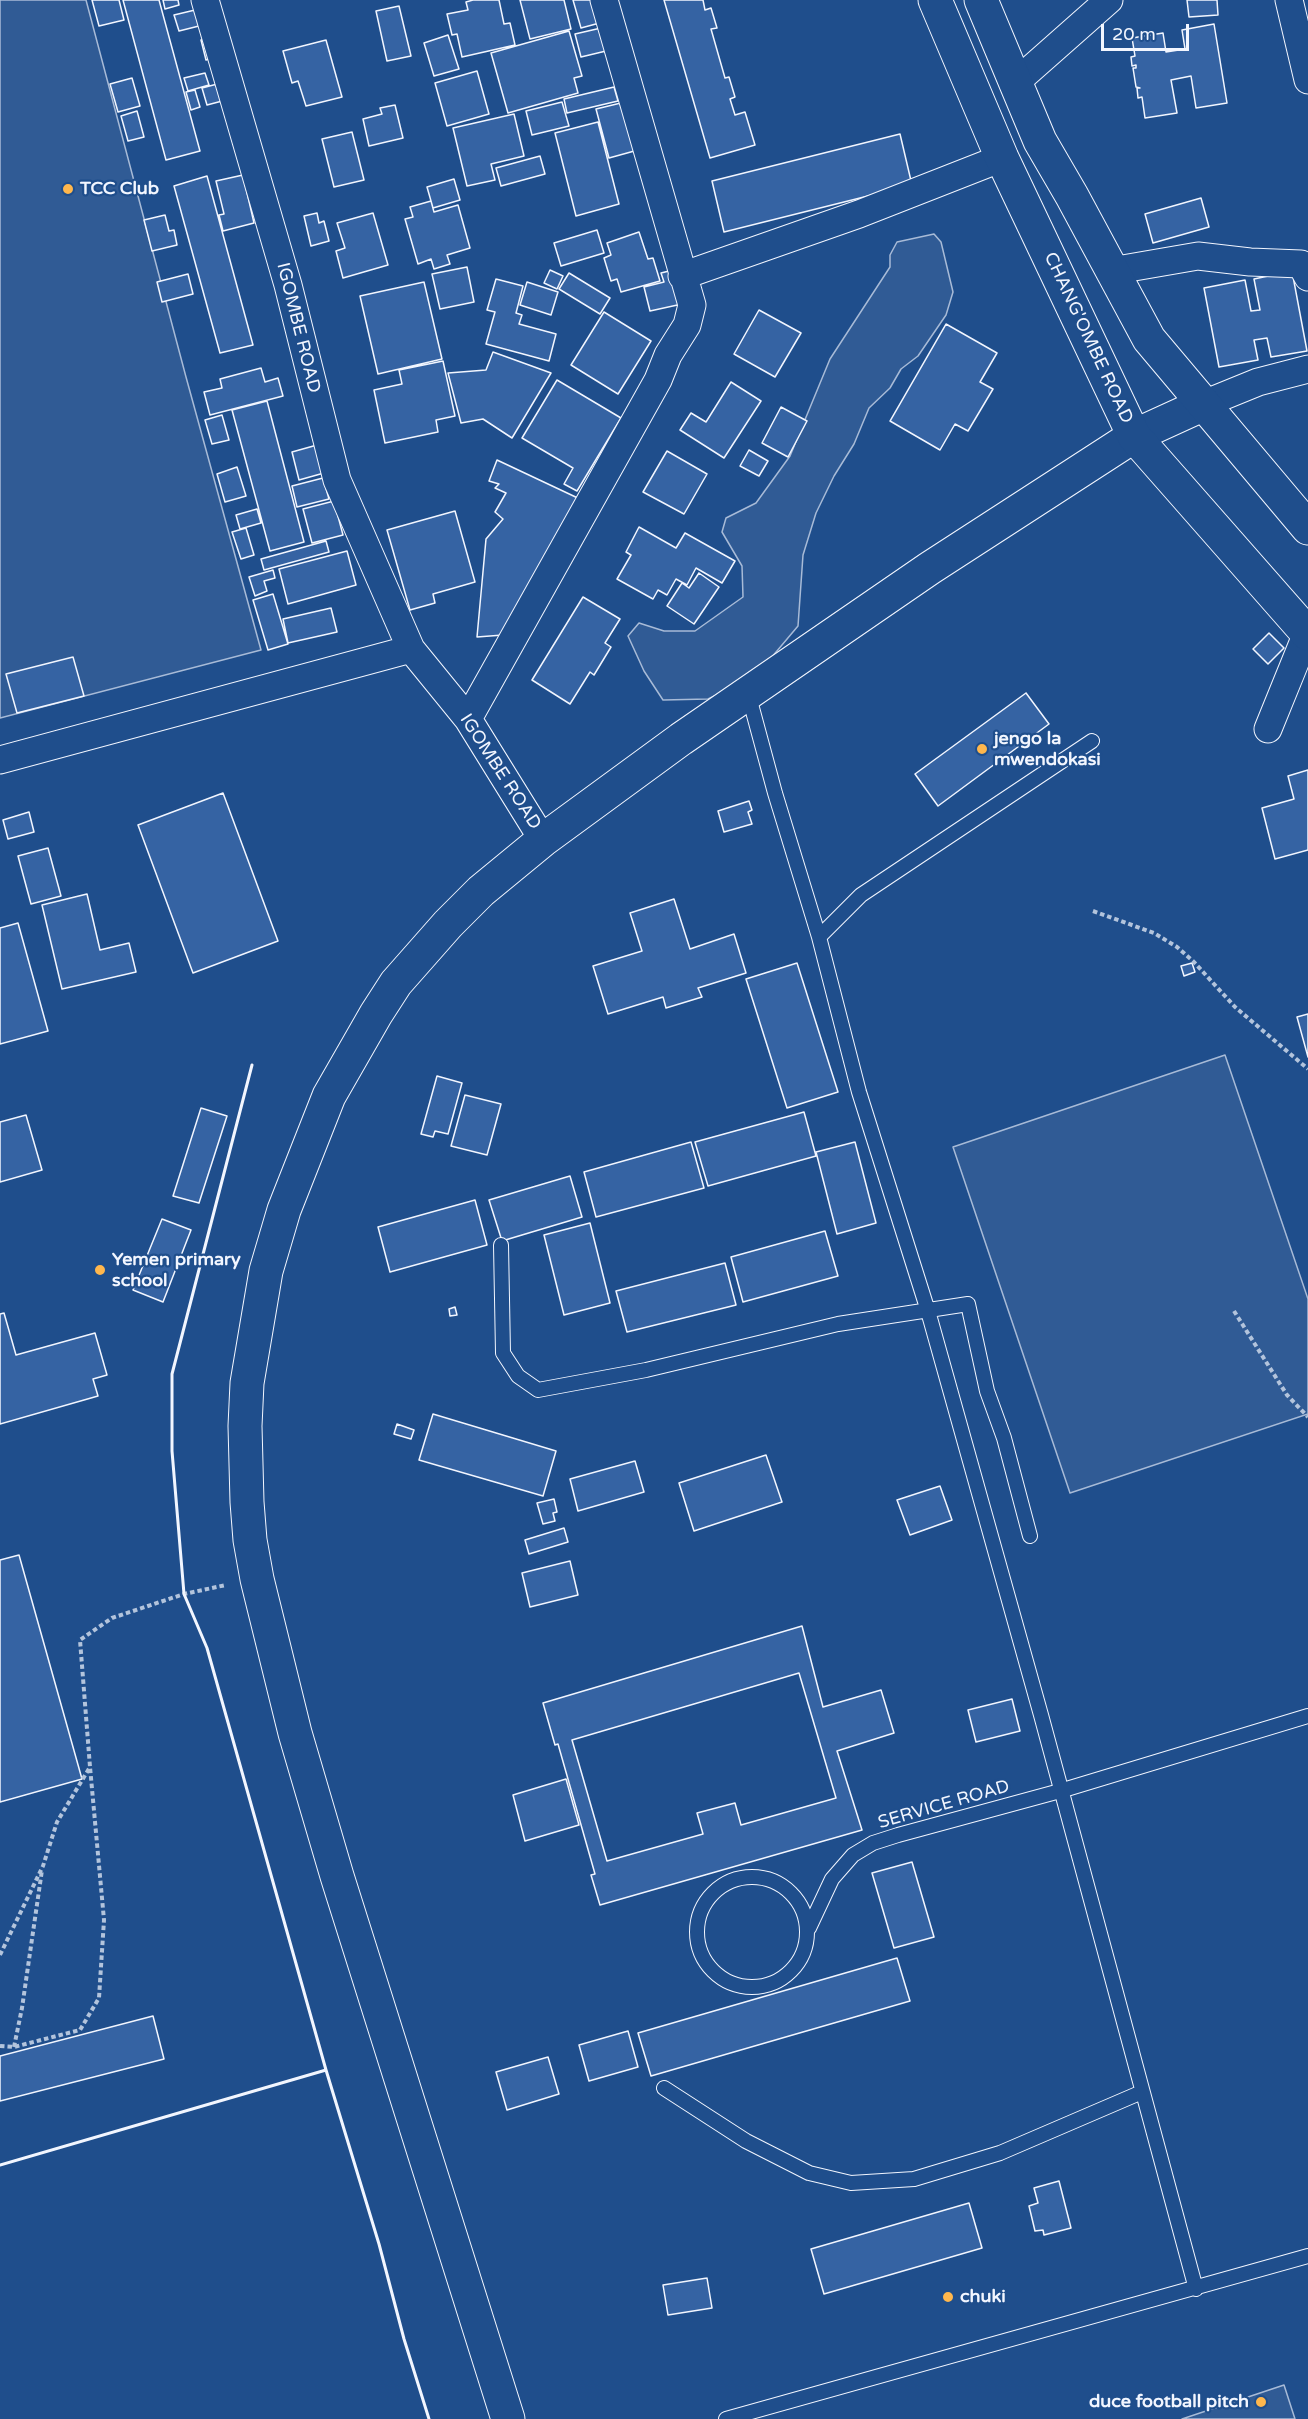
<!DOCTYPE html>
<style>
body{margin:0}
#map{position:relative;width:1308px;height:2419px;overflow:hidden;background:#1f4e8c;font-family:"Varela Round",sans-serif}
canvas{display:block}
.scale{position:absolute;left:1101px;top:24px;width:88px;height:27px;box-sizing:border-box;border:3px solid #f2f6ff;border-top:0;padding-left:8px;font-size:18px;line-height:21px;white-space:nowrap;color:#f2f6ff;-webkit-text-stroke:4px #1f4e8c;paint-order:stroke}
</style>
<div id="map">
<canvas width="1308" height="2419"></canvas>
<div class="scale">20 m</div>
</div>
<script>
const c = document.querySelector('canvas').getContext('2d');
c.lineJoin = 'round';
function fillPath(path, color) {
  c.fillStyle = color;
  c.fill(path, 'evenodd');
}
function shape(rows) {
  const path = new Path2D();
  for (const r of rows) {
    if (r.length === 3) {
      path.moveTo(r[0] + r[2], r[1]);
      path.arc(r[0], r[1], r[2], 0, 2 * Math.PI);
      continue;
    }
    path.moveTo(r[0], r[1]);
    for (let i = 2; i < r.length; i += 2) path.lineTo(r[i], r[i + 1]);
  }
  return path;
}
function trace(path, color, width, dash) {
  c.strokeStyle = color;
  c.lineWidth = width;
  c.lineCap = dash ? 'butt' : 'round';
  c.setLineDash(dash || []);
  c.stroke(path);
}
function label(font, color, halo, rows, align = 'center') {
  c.font = font + ' "Varela Round",sans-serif';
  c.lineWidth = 4.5;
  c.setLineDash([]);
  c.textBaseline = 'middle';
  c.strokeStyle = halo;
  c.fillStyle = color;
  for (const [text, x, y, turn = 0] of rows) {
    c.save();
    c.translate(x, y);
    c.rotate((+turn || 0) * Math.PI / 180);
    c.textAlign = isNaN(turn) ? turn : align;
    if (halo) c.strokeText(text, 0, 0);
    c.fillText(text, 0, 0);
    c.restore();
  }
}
const built = shape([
 [0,0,86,0,186,377,261,650,0,718,0,0],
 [934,234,941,242,953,292,946,315,918,356,901,369,890,388,869,408,854,444,834,476,816,513,803,555,798,626,755,677,708,699,663,700,644,671,628,636,639,623,664,631,695,631,743,597,742,566,722,532,726,518,756,503,790,456,830,359,890,267,890,255,897,242,934,234],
 [1225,1055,1308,1299,1308,1414,1070,1493,953,1147,1225,1055],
 [1284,2385,1295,2419,1182,2419,1284,2385]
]);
fillPath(built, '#305b95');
trace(built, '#a8bbd7', 1.5);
const building = shape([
 [92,0,119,0,124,20,99,26,92,0],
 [123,0,159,0,200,151,166,160,123,0],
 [163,0,178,0,179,5,165,9,163,0],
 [473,0,499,0,504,24,510,23,515,45,462,57,457,34,452,35,447,14,468,10,466,2,473,0],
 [520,0,564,0,571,29,530,39,520,0],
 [573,0,601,0,607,21,581,28,573,0],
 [664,0,703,0,705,10,711,8,717,28,711,29,725,78,729,77,735,97,730,99,735,115,745,112,755,145,710,158,664,0],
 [1187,0,1217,0,1218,15,1189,17,1187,0],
 [399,6,411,56,387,61,376,11,399,6],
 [195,10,199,26,179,31,174,15,195,10],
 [1214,24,1227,103,1196,108,1191,76,1171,80,1177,113,1145,118,1142,97,1138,98,1137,88,1140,88,1136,87,1133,68,1136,68,1136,65,1132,66,1131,57,1135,56,1132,38,1163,33,1166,52,1185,49,1182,30,1214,24],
 [601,28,606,51,581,57,575,34,601,28],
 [569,31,582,76,574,78,578,93,508,113,491,53,569,31],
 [448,35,459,69,434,76,424,43,448,35],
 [214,37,219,56,206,60,201,40,214,37],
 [326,40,342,97,306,106,298,81,292,83,283,51,326,40],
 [477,71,489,114,447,126,435,83,477,71],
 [205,73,209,85,188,91,184,78,205,73],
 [132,78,140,106,118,112,110,84,132,78],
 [221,83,226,100,207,105,202,88,221,83],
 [614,87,618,101,567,113,564,99,614,87],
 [195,90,200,107,191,110,186,92,195,90],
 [562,102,569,126,532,135,526,111,562,102],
 [625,102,638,150,609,158,596,109,625,102],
 [395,105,403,138,369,146,363,119,382,114,380,108,395,105],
 [137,111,144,137,128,141,121,116,137,111],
 [514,114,524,156,491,164,495,180,467,186,453,128,514,114],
 [598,122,619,204,576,216,555,133,598,122],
 [352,132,364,180,334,187,322,139,352,132],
 [900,134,912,185,724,232,712,181,900,134],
 [540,156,545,174,501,186,496,168,540,156],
 [243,175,254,223,223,231,219,215,224,214,216,181,243,175],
 [207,176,253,345,220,353,174,186,207,176],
 [454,179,460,200,433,208,427,187,454,179],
 [1201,198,1209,227,1153,243,1145,214,1201,198],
 [431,201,434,212,458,205,470,248,447,255,450,264,434,269,431,259,418,264,405,219,413,217,410,207,431,201],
 [317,213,319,223,324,221,329,241,311,246,304,216,317,213],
 [373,213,388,265,343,278,336,251,345,248,337,223,373,213],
 [165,215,169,231,174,230,177,245,152,251,144,220,165,215],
 [597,230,604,253,561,266,554,243,597,230],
 [639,232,648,259,653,258,660,281,621,292,617,279,611,281,604,258,611,255,607,243,639,232],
 [467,267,474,302,440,309,432,274,467,267],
 [550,270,563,276,557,289,544,283,550,270],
 [673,270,682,304,650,311,644,287,664,282,661,273,673,270],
 [1292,271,1307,351,1271,357,1267,338,1254,340,1258,360,1219,367,1204,288,1245,280,1251,311,1260,310,1254,279,1292,271],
 [569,273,610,298,600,314,559,289,569,273],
 [188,274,193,294,162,302,157,282,188,274],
 [496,279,523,286,516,313,522,315,519,324,556,334,549,361,486,344,495,312,487,310,496,279],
 [424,282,442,359,378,374,360,296,424,282],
 [527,282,558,292,551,315,520,305,527,282],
 [759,310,801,333,775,377,734,354,759,310],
 [604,312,651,341,618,394,571,365,604,312],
 [946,324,997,353,980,382,993,389,968,431,955,424,940,450,890,421,946,324],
 [493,352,551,373,512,438,483,419,461,423,448,373,486,370,493,352],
 [443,361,455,416,436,420,438,432,385,443,374,390,402,384,399,370,443,361],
 [261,368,265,382,278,378,283,396,210,415,204,392,222,388,220,379,261,368],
 [557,380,621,418,577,491,564,484,573,468,522,438,557,380],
 [731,382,761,401,724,458,680,430,691,413,706,422,731,382],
 [267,401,304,542,270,551,232,410,267,401],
 [781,407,807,421,788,457,762,443,781,407],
 [222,415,229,440,212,444,205,420,222,415],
 [317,445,324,473,299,480,292,452,317,445],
 [749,450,768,461,759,476,740,466,749,450],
 [667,451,707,474,684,514,643,492,667,451],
 [497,460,582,500,503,635,477,637,486,539,503,519,495,512,506,493,495,488,499,484,489,481,497,460],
 [237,467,246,496,225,502,217,474,237,467],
 [323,478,329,499,297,507,292,486,323,478],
 [334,501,343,535,312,543,303,509,334,501],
 [257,509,261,523,240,529,236,515,257,509],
 [455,511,475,582,433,594,435,603,410,610,387,530,455,511],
 [639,527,676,548,685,533,735,561,722,583,696,568,687,585,676,579,667,595,658,590,653,599,617,579,631,555,626,552,639,527],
 [246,528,254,555,241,559,232,532,246,528],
 [326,541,329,552,264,570,261,559,326,541],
 [347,551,356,585,288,604,279,569,347,551],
 [273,570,275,578,264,581,267,591,255,596,249,577,273,570],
 [699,573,719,587,694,624,667,606,682,583,689,588,699,573],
 [273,594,288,644,268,650,253,600,273,594],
 [583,597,620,619,605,643,611,647,594,675,590,672,570,704,532,680,583,597],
 [331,608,337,632,288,643,283,619,331,608],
 [1269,633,1284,648,1268,664,1253,649,1269,633],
 [73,657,84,696,17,713,6,674,73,657],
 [1026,693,1049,724,938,806,915,774,1026,693],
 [1308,770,1308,850,1275,859,1262,808,1294,799,1288,776,1308,770],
 [223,793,278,941,193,973,138,825,223,793],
 [749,801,752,810,748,812,752,824,724,832,718,811,749,801],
 [29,812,34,832,8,839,3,820,29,812],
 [48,848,61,896,31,904,18,856,48,848],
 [87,894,100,950,129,943,136,972,62,989,42,905,87,894],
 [674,899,690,949,734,934,746,973,698,988,702,997,666,1008,663,997,608,1014,593,966,642,951,630,913,674,899],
 [18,923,48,1031,0,1044,0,928,18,923],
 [797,963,838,1092,787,1108,746,979,797,963],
 [1192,963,1195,972,1184,976,1181,966,1192,963],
 [1308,1014,1308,1057,1297,1017,1308,1014],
 [437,1076,462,1083,448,1134,435,1131,433,1137,421,1134,437,1076],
 [465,1095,501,1104,487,1155,451,1146,465,1095],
 [201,1108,227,1116,199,1203,173,1196,201,1108],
 [804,1112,816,1156,708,1186,695,1142,804,1112],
 [26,1115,42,1170,0,1182,0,1122,26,1115],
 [691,1142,704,1188,596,1217,584,1172,691,1142],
 [855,1142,876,1223,837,1234,816,1152,855,1142],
 [570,1176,582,1217,502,1241,489,1200,570,1176],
 [475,1200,487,1245,390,1272,378,1227,475,1200],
 [162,1219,191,1230,163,1302,133,1290,162,1219],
 [590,1223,610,1303,564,1315,544,1235,590,1223],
 [825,1231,838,1276,743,1302,731,1257,825,1231],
 [725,1263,736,1305,627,1332,616,1291,725,1263],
 [455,1307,457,1315,450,1316,449,1309,455,1307],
 [4,1313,16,1355,95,1333,107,1375,93,1379,98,1396,0,1424,0,1314,4,1313],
 [433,1414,556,1451,543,1496,419,1460,433,1414],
 [397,1424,414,1430,411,1439,394,1434,397,1424],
 [766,1455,782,1502,694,1531,679,1483,766,1455],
 [635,1461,644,1492,578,1511,570,1479,635,1461],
 [940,1486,952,1520,910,1535,897,1500,940,1486],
 [554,1499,557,1512,553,1513,555,1521,543,1524,537,1503,554,1499],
 [564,1528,568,1542,529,1554,525,1540,564,1528],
 [19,1555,82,1779,0,1802,0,1560,19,1555],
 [570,1561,578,1595,530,1607,522,1573,570,1561],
 [802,1626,823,1707,881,1690,894,1733,837,1751,862,1830,600,1905,591,1875,595,1874,558,1744,555,1745,543,1703,802,1626],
 [799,1673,836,1798,741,1825,735,1803,697,1813,703,1834,607,1861,572,1740,799,1673],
 [1012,1699,1020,1731,976,1742,968,1710,1012,1699],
 [566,1779,579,1825,525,1841,513,1795,566,1779],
 [912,1862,934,1937,894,1948,872,1873,912,1862],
 [897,1958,910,2001,651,2076,638,2033,897,1958],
 [153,2016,164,2059,0,2101,0,2056,153,2016],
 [628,2031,638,2067,589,2081,579,2045,628,2031],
 [548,2057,559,2094,507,2110,496,2072,548,2057],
 [1059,2181,1071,2228,1044,2235,1043,2230,1035,2231,1029,2206,1038,2203,1034,2188,1059,2181],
 [969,2203,982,2248,824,2294,811,2249,969,2203],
 [707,2278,712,2308,668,2315,663,2285,707,2278]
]);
fillPath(building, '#3563a3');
trace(building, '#f2f6ff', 1.5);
const service = shape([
 [748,693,775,793,819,937,859,1092,928,1311,1041,1715,1196,2289],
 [819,937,861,895,1092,741],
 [501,1245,503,1353,518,1376,538,1390,646,1370,838,1324,968,1304,987,1391,1004,1438,1030,1536],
 [752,1932,55],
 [809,1928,832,1879,853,1855,873,1843,898,1835,1060,1791,1308,1716],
 [664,2088,746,2141,809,2173,851,2183,914,2179,1000,2153,1142,2092],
 [726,2419,1308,2256]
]);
const minor = shape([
 [205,0,288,285,337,480,411,649,468,719,543,840],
 [1289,0,1308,80],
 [1015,83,1109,0],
 [1111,271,1198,256,1250,262,1301,264,1308,277],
 [682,276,859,214,1002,158],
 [1204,404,1258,382,1308,369],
 [468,719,658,380,668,355,687,325,692,305,604,0],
 [1268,729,1307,633],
 [0,760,411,649]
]);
const tertiary = shape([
 [508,2419,337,1876,295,1733,257,1579,250,1540,247,1502,245,1426,247,1383,266,1271,284,1210,329,1096,376,1014,396,983,448,924,481,891,543,840,681,739,930,568,1134,436,1204,404]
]);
const primary = shape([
 [935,0,1002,158,1134,436,1308,634],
 [981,0,1040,141,1072,196,1149,339,1308,528]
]);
trace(service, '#f2f6ff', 16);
trace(minor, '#f2f6ff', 29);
trace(tertiary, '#f2f6ff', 35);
trace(primary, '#f2f6ff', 35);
trace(shape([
 [1093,911,1154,933,1177,947,1193,961,1235,1007,1308,1069],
 [1234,1311,1287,1395,1308,1417],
 [0,1955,43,1866,57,1822,90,1767,80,1640,112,1618,184,1594,226,1585],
 [0,2046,14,2047,80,2030,99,1998,104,1920,90,1767],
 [14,2047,22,2008,42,1870]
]), '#b3c4dc', 4, [4.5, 3]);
trace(service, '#1f4e8c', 14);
trace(minor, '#1f4e8c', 27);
trace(tertiary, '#1f4e8c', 33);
trace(primary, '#1f4e8c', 33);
trace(shape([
 [252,1065,172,1374,172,1451,184,1594,207,1648,326,2070,379,2244,404,2339,429,2419],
 [0,2165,326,2070]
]), '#f2f6ff', 3);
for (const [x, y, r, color] of [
 [68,189,6,"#ffb74d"],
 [982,749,6,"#ffb74d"],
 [100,1270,6,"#ffb74d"],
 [948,2297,6,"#ffb74d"],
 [1261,2402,6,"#ffb74d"]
]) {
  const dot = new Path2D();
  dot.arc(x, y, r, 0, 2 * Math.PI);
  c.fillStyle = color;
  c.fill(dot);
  trace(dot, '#1f4e8c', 2);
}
label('bold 18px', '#f2f6ff', '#1f4e8c', [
 ["TCC Club",80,189],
 ["jengo la",994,739],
 ["mwendokasi",994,760],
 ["Yemen primary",112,1260],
 ["school",112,1281],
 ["chuki",960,2297],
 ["duce football pitch",1249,2402,"right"]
], 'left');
label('18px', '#f2f6ff', '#1f4e8c', [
 ["IGOMBE ROAD",298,328,76],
 ["CHANG'OMBE ROAD",1088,338,65],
 ["IGOMBE ROAD",500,772,57],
 ["SERVICE ROAD",944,1805,-16]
]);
</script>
